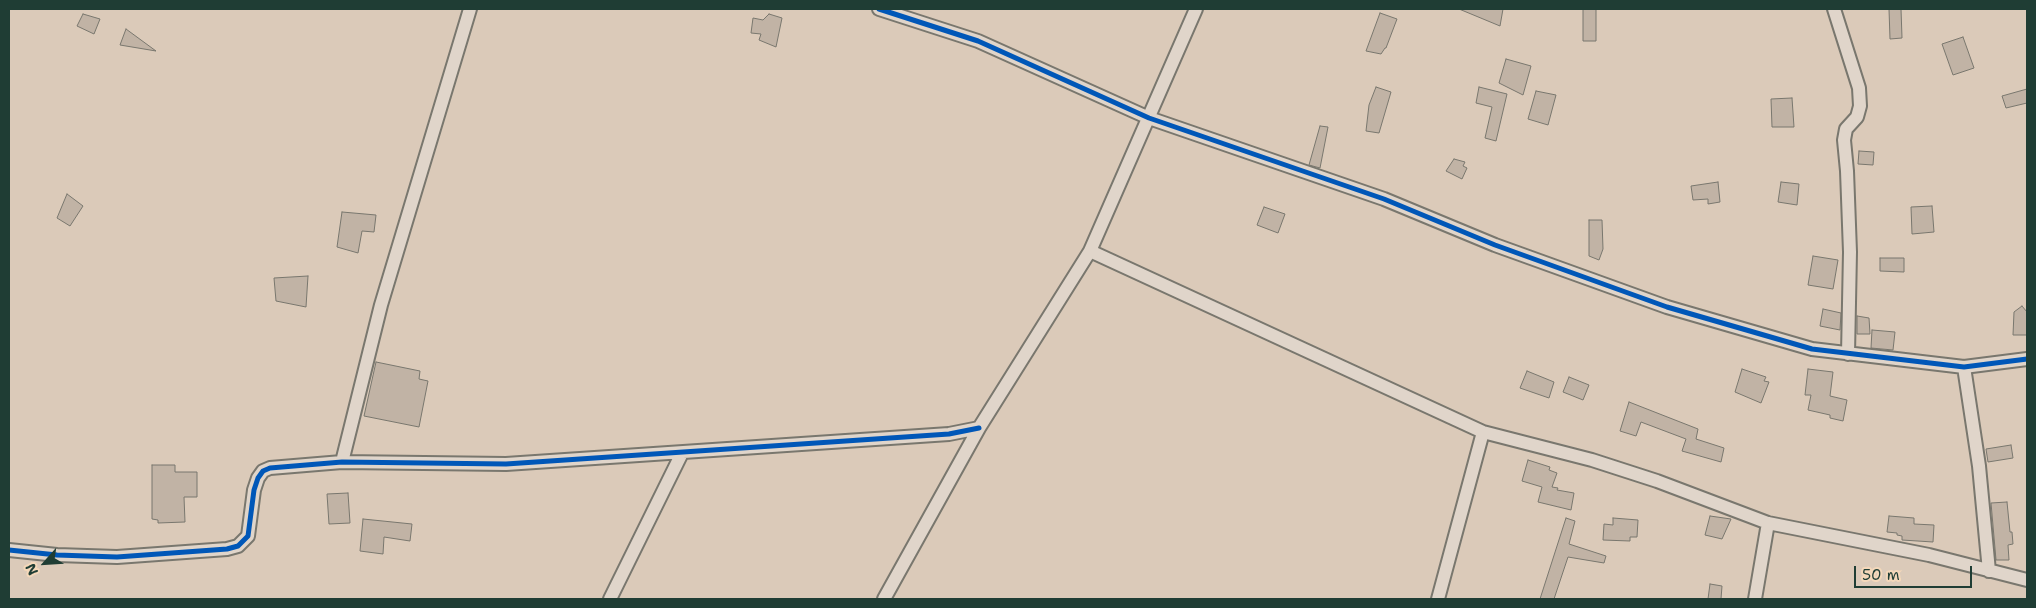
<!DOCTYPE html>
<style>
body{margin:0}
#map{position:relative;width:2036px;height:608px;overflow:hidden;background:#dbcab9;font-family:"Shantell Sans",sans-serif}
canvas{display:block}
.frame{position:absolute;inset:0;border:10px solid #1f3d34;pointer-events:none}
.north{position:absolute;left:20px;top:538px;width:50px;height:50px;-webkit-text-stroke:4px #f4d8ba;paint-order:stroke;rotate:244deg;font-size:14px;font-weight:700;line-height:20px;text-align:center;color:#1f3d34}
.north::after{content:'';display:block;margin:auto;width:18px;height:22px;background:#1f3d34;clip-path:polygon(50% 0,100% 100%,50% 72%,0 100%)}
.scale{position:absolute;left:1854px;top:566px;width:118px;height:22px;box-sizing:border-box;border:2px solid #1f3d34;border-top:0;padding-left:6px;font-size:15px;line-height:18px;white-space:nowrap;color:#1f3d34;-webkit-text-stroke:4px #f4d8ba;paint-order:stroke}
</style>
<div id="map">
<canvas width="2036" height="608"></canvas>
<div class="frame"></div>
<div class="north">N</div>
<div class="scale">50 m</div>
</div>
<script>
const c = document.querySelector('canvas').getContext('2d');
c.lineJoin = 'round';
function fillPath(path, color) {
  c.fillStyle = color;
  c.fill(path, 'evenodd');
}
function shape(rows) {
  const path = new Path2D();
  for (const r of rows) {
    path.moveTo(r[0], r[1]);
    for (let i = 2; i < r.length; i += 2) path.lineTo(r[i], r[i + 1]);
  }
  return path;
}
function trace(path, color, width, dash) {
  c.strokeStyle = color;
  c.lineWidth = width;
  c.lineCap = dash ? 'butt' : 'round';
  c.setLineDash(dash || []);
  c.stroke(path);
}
const building = shape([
 [1459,9,1503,9,1500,26,1459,9],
 [1583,9,1596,9,1596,41,1583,41,1583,9],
 [1889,9,1901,9,1902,38,1890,39,1889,9],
 [1380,13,1397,19,1386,48,1385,48,1381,54,1366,51,1380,13],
 [83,14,100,19,94,34,77,26,83,14],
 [769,14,782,18,776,47,759,40,761,34,751,33,753,18,763,20,769,14],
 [126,29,156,51,120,45,126,29],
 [1963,37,1974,68,1953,75,1942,44,1963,37],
 [1506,59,1531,66,1523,95,1499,83,1506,59],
 [1376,87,1391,92,1379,133,1366,131,1369,105,1376,87],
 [1479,87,1507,94,1496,141,1485,138,1492,107,1476,103,1479,87],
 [2027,89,2027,103,2006,108,2002,96,2027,89],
 [1536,91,1556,95,1548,125,1528,119,1536,91],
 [1792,98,1794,127,1772,127,1771,99,1792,98],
 [1320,126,1328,127,1320,168,1309,165,1320,126],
 [1859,151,1874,152,1873,165,1858,164,1859,151],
 [1454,159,1465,162,1463,166,1467,168,1462,179,1446,171,1454,159],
 [1718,182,1720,202,1708,204,1708,199,1693,200,1691,186,1718,182],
 [1781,182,1799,184,1797,205,1778,202,1781,182],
 [67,194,83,206,70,226,57,218,67,194],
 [1932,206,1934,232,1912,234,1911,207,1932,206],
 [1264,207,1285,214,1278,233,1257,225,1264,207],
 [342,212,376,215,374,232,362,231,358,253,337,247,342,212],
 [1589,220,1602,220,1603,249,1599,260,1589,256,1589,220],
 [1813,256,1838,260,1833,289,1808,285,1813,256],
 [1880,258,1904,258,1904,272,1880,271,1880,258],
 [308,276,306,307,276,301,274,278,308,276],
 [2022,306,2027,312,2027,335,2013,335,2014,312,2022,306],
 [1823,309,1841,313,1840,330,1820,326,1823,309],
 [1857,316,1869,318,1870,334,1857,334,1857,316],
 [1872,330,1895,332,1893,350,1871,348,1872,330],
 [376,362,420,371,419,379,428,381,419,427,364,416,376,362],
 [1742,369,1766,377,1764,381,1769,382,1761,403,1735,392,1742,369],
 [1808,369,1833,372,1830,396,1847,400,1843,421,1830,418,1830,415,1808,410,1811,395,1805,395,1808,369],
 [1527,371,1554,382,1549,398,1520,388,1527,371],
 [1569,377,1589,385,1583,400,1563,392,1569,377],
 [1629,402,1698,429,1696,439,1724,448,1721,462,1682,451,1686,439,1641,422,1636,436,1620,431,1629,402],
 [2011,445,2013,458,1988,462,1986,449,2011,445],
 [1528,460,1550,467,1549,470,1557,473,1552,487,1558,488,1557,490,1574,493,1571,510,1538,502,1542,487,1522,481,1528,460],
 [152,465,175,465,175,472,197,472,197,497,184,497,185,522,158,523,158,520,152,519,152,465],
 [348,493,350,523,329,524,327,494,348,493],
 [2007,502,2010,532,2012,532,2013,544,2008,545,2009,560,1996,560,1991,503,2007,502],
 [1710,516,1731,519,1722,539,1705,535,1710,516],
 [1889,516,1914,518,1914,524,1934,525,1933,542,1902,540,1902,536,1897,535,1897,533,1887,532,1889,516],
 [1566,518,1575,521,1569,544,1606,556,1604,563,1568,557,1554,599,1540,599,1566,518],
 [1613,518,1638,520,1637,537,1630,537,1630,541,1603,540,1604,524,1613,525,1613,518],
 [363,519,412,524,410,541,384,537,383,554,360,551,363,519],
 [1710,584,1722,586,1721,599,1708,599,1710,584]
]);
fillPath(building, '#c1b3a5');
trace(building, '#79776e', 1);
const minor = shape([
 [879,9,978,41,1149,118,1384,199,1495,245,1667,307,1812,349,1964,367,2027,359],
 [1834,9,1859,88,1860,106,1857,117,1846,129,1844,140,1847,171,1850,252,1848,354],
 [1090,251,1483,432,1592,460,1657,481,1768,523,1929,555,2027,580],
 [1964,367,1979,466,1989,571],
 [342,462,381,305,470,9],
 [9,550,57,555,117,557,227,549,238,546,248,536,254,490,258,478,263,471,270,468,342,462,506,464,949,434,979,428],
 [610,599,682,453],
 [884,599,979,428,1090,251,1196,9],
 [1438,599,1483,432],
 [1755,599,1768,523]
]);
trace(minor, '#79776e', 16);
trace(minor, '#e0d5ca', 12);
trace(shape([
 [879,9,978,41,1149,118,1384,199,1495,245,1667,307,1812,349,1964,367,2027,359],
 [9,550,57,555,117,557,227,549,238,546,248,536,254,490,258,478,263,471,270,468,342,462,506,464,949,434,979,428]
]), '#0057b8', 5);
</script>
